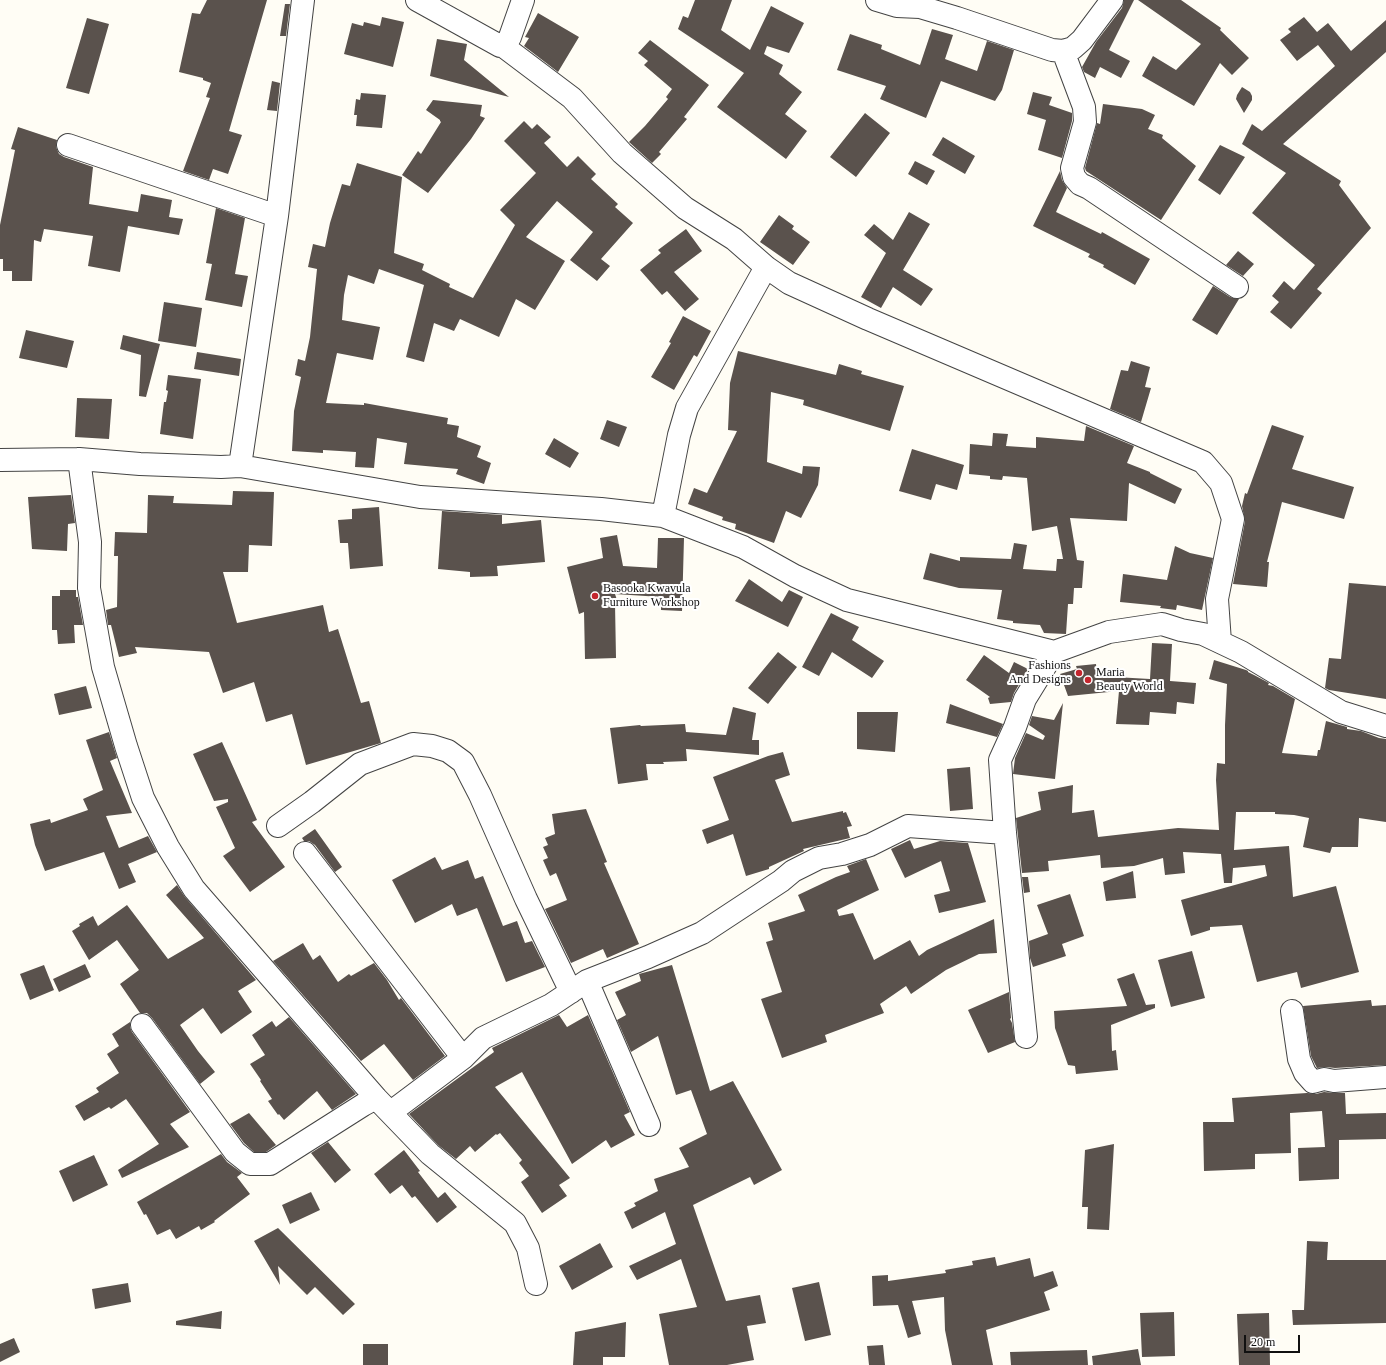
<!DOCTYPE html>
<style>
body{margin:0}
#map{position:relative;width:1386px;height:1365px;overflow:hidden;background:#fffdf5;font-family:"Times New Roman",serif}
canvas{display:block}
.scale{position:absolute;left:1244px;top:1335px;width:56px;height:18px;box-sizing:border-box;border:2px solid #111;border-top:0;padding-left:5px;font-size:12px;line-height:14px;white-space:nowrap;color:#111;-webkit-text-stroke:3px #fff;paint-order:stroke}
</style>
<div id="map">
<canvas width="1386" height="1365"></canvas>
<div class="scale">20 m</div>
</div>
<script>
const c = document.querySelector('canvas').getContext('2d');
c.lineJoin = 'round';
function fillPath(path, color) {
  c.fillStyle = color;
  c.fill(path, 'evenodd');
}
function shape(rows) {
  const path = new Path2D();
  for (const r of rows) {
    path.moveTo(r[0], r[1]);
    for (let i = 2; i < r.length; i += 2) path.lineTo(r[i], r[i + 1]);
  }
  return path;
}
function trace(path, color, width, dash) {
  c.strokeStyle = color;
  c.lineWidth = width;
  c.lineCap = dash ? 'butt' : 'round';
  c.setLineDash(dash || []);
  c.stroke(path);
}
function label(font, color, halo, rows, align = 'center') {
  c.font = font + ' "Times New Roman",serif';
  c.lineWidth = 4;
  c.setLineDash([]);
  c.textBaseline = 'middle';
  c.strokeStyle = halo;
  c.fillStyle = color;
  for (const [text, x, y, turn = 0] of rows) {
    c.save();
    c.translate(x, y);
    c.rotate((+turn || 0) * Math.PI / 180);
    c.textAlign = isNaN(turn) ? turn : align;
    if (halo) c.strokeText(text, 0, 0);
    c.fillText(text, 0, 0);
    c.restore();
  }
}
fillPath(shape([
 [207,0,267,0,229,131,242,135,228,174,213,169,209,180,183,171,210,98,206,97,211,83,203,80,203,78,179,72,192,13,200,14],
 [695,0,732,0,721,30,750,50,771,6,804,23,789,53,767,46,764,54,783,65,779,74,802,92,785,114,807,131,786,159,717,107,744,73,678,29,683,16,688,18],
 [1124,0,1134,0,1109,50,1130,61,1121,78,1100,67,1095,78,1084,72,1082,67,1096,42,1122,8],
 [1138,0,1181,0,1221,28,1220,30,1249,58,1232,75,1220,63,1194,106,1142,76,1153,56,1176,70,1201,44],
 [285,4,290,4,286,36,280,36],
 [538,13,579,37,558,72,524,46,529,38,525,37],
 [382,17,404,22,393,67,344,54,352,23,363,26,364,22,380,26],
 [1304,17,1317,32,1328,23,1351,51,1386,20,1386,52,1283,144,1341,181,1339,185,1371,228,1317,289,1322,293,1291,329,1270,312,1279,302,1272,296,1284,281,1294,290,1315,265,1252,213,1286,173,1242,144,1252,124,1262,131,1335,66,1318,45,1297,61,1280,40,1291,32,1288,29],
 [87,18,109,24,89,94,66,88],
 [932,29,953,35,945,59,977,71,987,41,1014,50,1002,90,995,101,941,81,926,118,880,99,886,86,837,70,850,34,882,45,881,49,920,65],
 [437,39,467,44,464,60,509,97,430,76],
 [650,40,709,85,684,117,687,119,659,152,661,154,652,163,629,142,645,126,668,99,666,97,672,89,644,65,648,61,638,53],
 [272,81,280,83,277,111,267,110],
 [1242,87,1250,92,1252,96,1252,100,1244,113,1236,99,1237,95],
 [1033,92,1052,97,1049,105,1072,113,1072,121,1062,158,1038,150,1046,120,1027,114],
 [361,93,386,95,382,128,356,126,357,115,354,115,356,99,360,100],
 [433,100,482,105,480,116,485,118,471,139,428,193,402,175,418,151,421,154,441,122,440,121,440,120,426,110],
 [1103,104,1142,109,1155,115,1148,129,1163,135,1162,138,1196,166,1161,220,1086,171,1085,168,1097,123,1100,124],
 [865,113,890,133,856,177,830,157],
 [524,121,532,129,537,124,551,137,544,143,567,167,578,156,596,174,591,179,618,204,615,207,633,223,601,259,610,266,597,281,570,260,593,232,557,201,526,237,565,261,535,310,516,299,499,337,460,319,454,331,434,323,424,362,406,357,424,285,379,269,374,284,348,275,344,295,342,320,380,327,373,360,337,353,326,403,364,405,364,403,448,418,447,424,459,426,457,437,481,446,477,457,491,463,484,484,456,474,458,469,404,464,407,443,377,438,374,468,355,467,356,452,323,450,323,453,292,451,294,411,301,377,295,375,298,359,305,361,310,337,317,269,308,267,313,244,325,247,330,223,342,184,350,186,357,163,402,177,394,253,424,264,422,270,450,284,449,287,473,298,515,225,500,210,536,173,504,141],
 [18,127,57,140,56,147,59,154,64,157,93,167,89,204,138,212,141,194,172,200,169,217,183,219,179,235,128,226,120,272,88,266,93,236,44,229,41,242,34,240,32,281,12,281,12,271,3,271,3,259,0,259,0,225,15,150,11,149],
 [943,137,975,156,965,174,932,155],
 [1220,145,1245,157,1220,195,1198,180],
 [915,161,935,171,927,185,908,174],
 [1060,171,1062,180,1067,188,1056,212,1101,234,1102,232,1150,259,1135,285,1103,267,1104,265,1088,257,1090,254,1033,226],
 [216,208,245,218,235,274,248,276,242,307,205,300,212,264,206,263],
 [909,212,930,224,903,270,933,289,921,306,893,287,881,308,861,297,886,253,864,235,874,224,893,240],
 [779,215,794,226,792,229,810,242,793,265,760,242],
 [686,229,702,251,674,272,699,299,685,311,667,291,662,295,640,270,661,253,658,250],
 [1238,251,1254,264,1243,276,1226,265],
 [1213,286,1230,297,1239,299,1217,335,1192,320],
 [164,302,202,308,196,347,158,341],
 [683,316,711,331,697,357,694,355,674,390,651,377,671,343,669,342],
 [26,330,74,341,67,368,19,358],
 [123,335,160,344,146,397,139,396,141,355,120,349],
 [738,351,836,375,839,364,862,371,861,374,904,386,890,431,803,405,804,400,771,392,767,462,802,474,803,466,820,467,818,485,801,518,786,511,774,543,735,529,736,524,722,520,723,517,688,504,694,488,707,493,737,431,728,430,730,383],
 [197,352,241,359,239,376,194,369],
 [1131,361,1150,367,1145,387,1151,388,1141,422,1110,409,1121,370,1128,371],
 [168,375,201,379,193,439,160,434,164,402,166,402,168,391,166,390],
 [77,398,112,399,109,439,75,437],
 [607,420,627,427,619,447,600,439],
 [1272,425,1304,436,1292,469,1354,487,1344,519,1282,502,1267,562,1269,562,1267,587,1233,584,1245,521,1242,506,1245,493,1247,494],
 [1086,426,1134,446,1127,463,1150,472,1150,473,1182,489,1175,504,1129,483,1127,521,1070,518,1077,560,1084,561,1082,588,1074,588,1073,604,1068,604,1066,634,1044,633,1040,625,1013,623,1013,621,997,619,1002,590,959,588,923,579,930,553,960,561,960,557,1011,559,1014,543,1027,545,1023,569,1056,571,1057,559,1063,559,1057,526,1032,531,1027,478,1003,476,1002,480,990,479,990,476,969,474,970,444,992,446,993,433,1008,434,1006,446,1036,448,1036,437,1084,441],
 [554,438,579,453,570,468,545,454],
 [912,449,964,465,957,490,936,484,931,500,899,491],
 [233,491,274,492,272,546,249,545,248,572,223,572,237,623,323,605,329,632,338,629,361,703,369,701,381,743,306,765,292,714,266,722,254,682,223,693,209,652,135,647,137,653,119,657,111,625,108,625,106,610,117,607,118,556,114,556,115,532,147,533,148,495,174,496,173,503,232,505],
 [71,495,75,523,68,524,67,551,32,549,28,497],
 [379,507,383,566,350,569,348,543,340,543,338,520,352,519,352,509],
 [442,511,502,515,502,524,541,520,545,562,497,566,498,576,470,577,470,572,438,569],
 [617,535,623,566,657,568,658,538,684,538,682,611,661,610,661,597,615,594,618,603,615,604,616,658,585,659,584,612,579,614,567,567,603,558,600,538],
 [1175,546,1190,553,1213,558,1202,610,1177,605,1176,610,1160,608,1161,606,1120,602,1123,574,1167,580],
 [749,579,782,602,789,590,803,597,788,627,735,601],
 [1349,583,1386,586,1386,699,1329,690,1325,688,1329,658,1341,659],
 [60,590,76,590,76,597,78,597,83,625,74,625,75,643,58,644,57,630,52,630,52,596,60,596],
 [831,613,859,627,852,640,884,661,872,678,832,652,819,676,802,667],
 [1152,643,1172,644,1170,681,1196,683,1194,704,1177,702,1176,714,1150,712,1149,725,1116,724,1119,691,1068,696,1060,674,1077,669,1076,666,1096,664,1097,676,1150,679],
 [778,652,797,667,768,704,748,688],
 [984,655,1009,673,1014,662,1028,669,1014,693,1011,702,990,704,988,698,990,697,966,680],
 [1214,660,1246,670,1248,671,1248,672,1254,675,1269,683,1268,685,1273,686,1295,699,1282,753,1317,756,1318,750,1320,750,1326,721,1347,727,1347,729,1361,731,1379,738,1386,739,1386,822,1359,818,1358,847,1332,847,1330,853,1303,847,1309,818,1294,815,1275,814,1275,812,1236,812,1234,850,1289,846,1293,897,1336,886,1359,972,1301,988,1297,972,1257,982,1242,925,1210,927,1210,930,1191,936,1181,900,1267,876,1265,865,1233,868,1232,883,1224,883,1221,854,1183,852,1185,873,1165,875,1163,858,1134,866,1101,868,1100,855,1048,861,1049,871,1022,873,1016,818,1041,810,1038,792,1073,785,1072,813,1094,810,1098,837,1178,828,1219,830,1216,780,1217,763,1225,764,1225,725,1227,684,1209,679],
 [86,686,92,708,59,715,54,694],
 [1063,703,1055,779,1013,774,1015,758,1026,733,1043,740,1045,736,1029,725,1032,716,1054,720],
 [950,704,1003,724,997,737,946,723],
 [733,707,756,713,752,740,759,740,759,755,686,749,687,761,663,762,664,764,646,764,648,780,618,784,610,728,640,725,641,726,685,724,686,732,726,735],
 [857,712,898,712,895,752,857,749],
 [109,732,117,758,110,761,132,813,106,816,119,848,148,836,157,852,128,864,136,882,119,889,104,852,45,871,35,845,30,824,50,819,51,823,88,810,83,799,103,790,86,740],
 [222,742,257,820,252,822,285,867,250,892,223,856,235,848,216,807,228,802,228,799,214,801,193,754],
 [783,752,790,775,775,780,792,822,843,811,843,813,846,812,852,826,847,827,850,838,803,849,804,851,769,867,769,869,746,876,733,834,707,844,702,830,729,820,713,777,768,756],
 [970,767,973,809,950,811,947,769],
 [586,809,607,862,604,863,639,944,607,958,603,949,571,963,545,909,567,900,556,873,550,876,543,860,548,858,543,847,548,845,545,838,555,834,552,814],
 [315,829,342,867,335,872,315,845,309,841,304,841,302,838],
 [910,840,914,849,940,841,968,843,986,902,939,913,934,895,950,891,941,861,905,878,891,849],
 [435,857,442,870,468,860,475,879,483,876,503,926,517,921,525,943,532,941,545,967,506,982,477,908,457,916,452,904,415,923,392,880],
 [866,859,879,890,837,910,839,916,853,913,874,960,910,940,919,956,927,950,994,919,997,953,979,954,946,970,911,994,906,986,880,1004,884,1013,825,1035,827,1042,782,1058,761,999,782,992,766,942,773,940,768,923,805,911,798,895,836,877,850,872,847,866],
 [1133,871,1136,898,1106,901,1103,882],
 [1022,877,1028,877,1030,892,1024,893],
 [177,885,185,897,256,980,238,991,252,1012,221,1034,203,1008,180,1025,198,1051,215,1072,200,1084,152,1018,147,1013,140,1013,120,984,139,970,117,940,89,960,72,931,80,926,79,924,93,916,98,926,127,905,168,959,204,938,166,895],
 [1070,894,1084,936,1062,944,1066,956,1033,967,1030,958,1029,941,1048,934,1037,905],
 [303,943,313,960,320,955,338,982,349,974,351,976,374,963,387,980,399,1000,401,998,445,1056,413,1080,384,1044,361,1061,273,961],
 [1192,951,1205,998,1171,1007,1158,960],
 [85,964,91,977,59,992,53,979],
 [44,965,54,990,30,1000,20,974],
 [672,965,710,1091,733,1081,782,1170,754,1185,750,1177,693,1205,726,1301,760,1295,766,1323,747,1326,754,1360,727,1365,669,1365,659,1314,697,1307,681,1259,637,1280,629,1266,676,1244,665,1212,632,1229,624,1212,636,1206,634,1203,658,1191,654,1179,689,1167,679,1148,707,1134,691,1090,676,1095,658,1036,631,1052,617,1020,626,1015,615,992,641,981,639,974],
 [1134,973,1146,1005,1155,1004,1155,1008,1111,1025,1112,1051,1116,1050,1118,1070,1076,1074,1075,1066,1068,1065,1055,1028,1054,1011,1127,1006,1117,979],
 [1009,992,1011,1018,1010,1019,1012,1023,1015,1042,988,1053,968,1010],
 [1371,1000,1372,1006,1386,1005,1386,1065,1335,1068,1326,1067,1317,1068,1311,1056,1303,1006],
 [559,1015,567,1027,588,1015,630,1112,624,1115,635,1135,611,1148,606,1140,572,1164,522,1072,495,1087,570,1178,559,1185,567,1196,542,1213,521,1182,529,1176,519,1163,522,1160,500,1133,497,1135,496,1134,475,1152,470,1146,456,1159,438,1145,409,1114,494,1052,492,1048],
 [289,1017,356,1094,332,1110,317,1091,284,1120,279,1114,278,1115,268,1101,272,1099,260,1081,261,1080,250,1064,265,1055,252,1035,272,1021,276,1027],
 [130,1022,130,1027,132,1032,190,1112,170,1124,189,1147,122,1178,118,1170,159,1144,126,1099,111,1109,109,1107,84,1121,75,1106,99,1092,96,1088,119,1073,107,1054,119,1046,112,1034],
 [1324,1092,1335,1093,1345,1093,1346,1114,1386,1113,1386,1139,1339,1140,1339,1179,1299,1181,1298,1148,1325,1147,1322,1111,1290,1113,1291,1153,1255,1154,1255,1169,1204,1171,1203,1122,1234,1122,1232,1098,1307,1093,1316,1094],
 [249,1113,276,1145,266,1152,254,1152,244,1143,230,1124],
 [328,1142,351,1170,335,1183,311,1153],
 [1114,1144,1109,1230,1087,1229,1088,1207,1082,1207,1085,1150],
 [404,1150,420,1171,418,1172,438,1198,445,1192,457,1207,437,1223,415,1196,412,1198,402,1185,390,1194,374,1174],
 [221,1154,227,1162,242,1173,237,1177,250,1194,214,1221,215,1222,201,1230,199,1226,176,1239,170,1229,157,1235,146,1214,144,1215,137,1202],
 [94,1155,108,1185,73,1202,59,1171],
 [311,1192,320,1210,290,1224,282,1205],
 [278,1228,355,1304,343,1315,315,1287,307,1295,278,1266,280,1285,254,1241],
 [1307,1241,1328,1242,1327,1260,1386,1260,1386,1323,1293,1325,1292,1310,1304,1310],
 [600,1243,613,1267,572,1290,559,1266],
 [995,1257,997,1266,1030,1258,1034,1277,1053,1271,1058,1286,1044,1292,1050,1310,986,1330,993,1365,952,1365,945,1330,944,1297,912,1301,921,1334,908,1338,898,1305,873,1306,872,1276,888,1275,888,1281,946,1273,945,1270,973,1265,972,1261],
 [819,1282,831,1335,805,1341,792,1288],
 [128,1283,131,1302,95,1309,92,1289],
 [222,1311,221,1329,176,1325,176,1321],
 [1174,1312,1175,1356,1142,1357,1140,1313],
 [1269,1313,1270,1365,1239,1365,1237,1314],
 [626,1322,625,1357,603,1357,603,1365,573,1365,575,1332],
 [14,1338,20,1352,0,1362,0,1344],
 [363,1344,388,1344,388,1365,363,1365],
 [883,1345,885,1365,869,1365,867,1346],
 [1138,1349,1141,1365,1093,1365,1092,1356],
 [1087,1350,1088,1365,1011,1365,1010,1352]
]), '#5a524d');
const minor = shape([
 [417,0,500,46,507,43,510,37,523,0],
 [877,0,897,6,920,7,957,18,1052,50,1063,51,1073,48,1082,40,1112,0],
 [503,46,572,98,622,153,685,208,734,239,766,267,789,283,868,319,1203,462,1221,483,1233,519,1217,599,1220,642],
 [1063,51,1084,107,1085,122,1072,168,1074,177,1080,184,1089,188,1237,287],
 [68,145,277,216],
 [79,459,90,542,89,588,103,667,126,746,143,798,168,847,194,889,376,1098,430,1154,515,1223,528,1248,536,1284],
 [0,460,79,459,140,464,221,467,240,466,420,497,601,509,663,516,743,547,795,576,847,600,1054,652,1109,632,1162,624,1181,630,1203,634,1241,652,1341,712,1386,726],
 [240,466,277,216,303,0],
 [663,516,679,435,687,408,766,267],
 [278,826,312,802,360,764,413,744,432,746,448,751,463,762,480,795,526,899,571,992],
 [305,853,463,1058],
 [587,981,649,1125],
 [1292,1011,1299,1059,1305,1073,1313,1082,1324,1079,1334,1081,1386,1077],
 [142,1025,235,1152,250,1164,270,1164,363,1105,376,1098],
 [1026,1037,1005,833,1000,760,1015,727,1025,699,1054,652],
 [391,1112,463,1058,483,1038,551,1005,587,981,648,957,702,933,781,881,793,871,819,858,842,854,870,845,908,826,1005,833]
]);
trace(minor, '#444', 24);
trace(minor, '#fff', 22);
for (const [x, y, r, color] of [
 [595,596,4,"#c4262e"],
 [1079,673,4,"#c4262e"],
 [1088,680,4,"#c4262e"]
]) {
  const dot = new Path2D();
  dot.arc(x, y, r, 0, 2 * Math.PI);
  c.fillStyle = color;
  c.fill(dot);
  trace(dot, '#fff', 1.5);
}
label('12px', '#111', '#fff', [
 ["Basooka Kwavula",603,589],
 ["Furniture Workshop",603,603],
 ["Fashions",1071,666,"right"],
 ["And Designs",1071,680,"right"],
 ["Maria",1096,673],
 ["Beauty World",1096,687]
], 'left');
</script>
